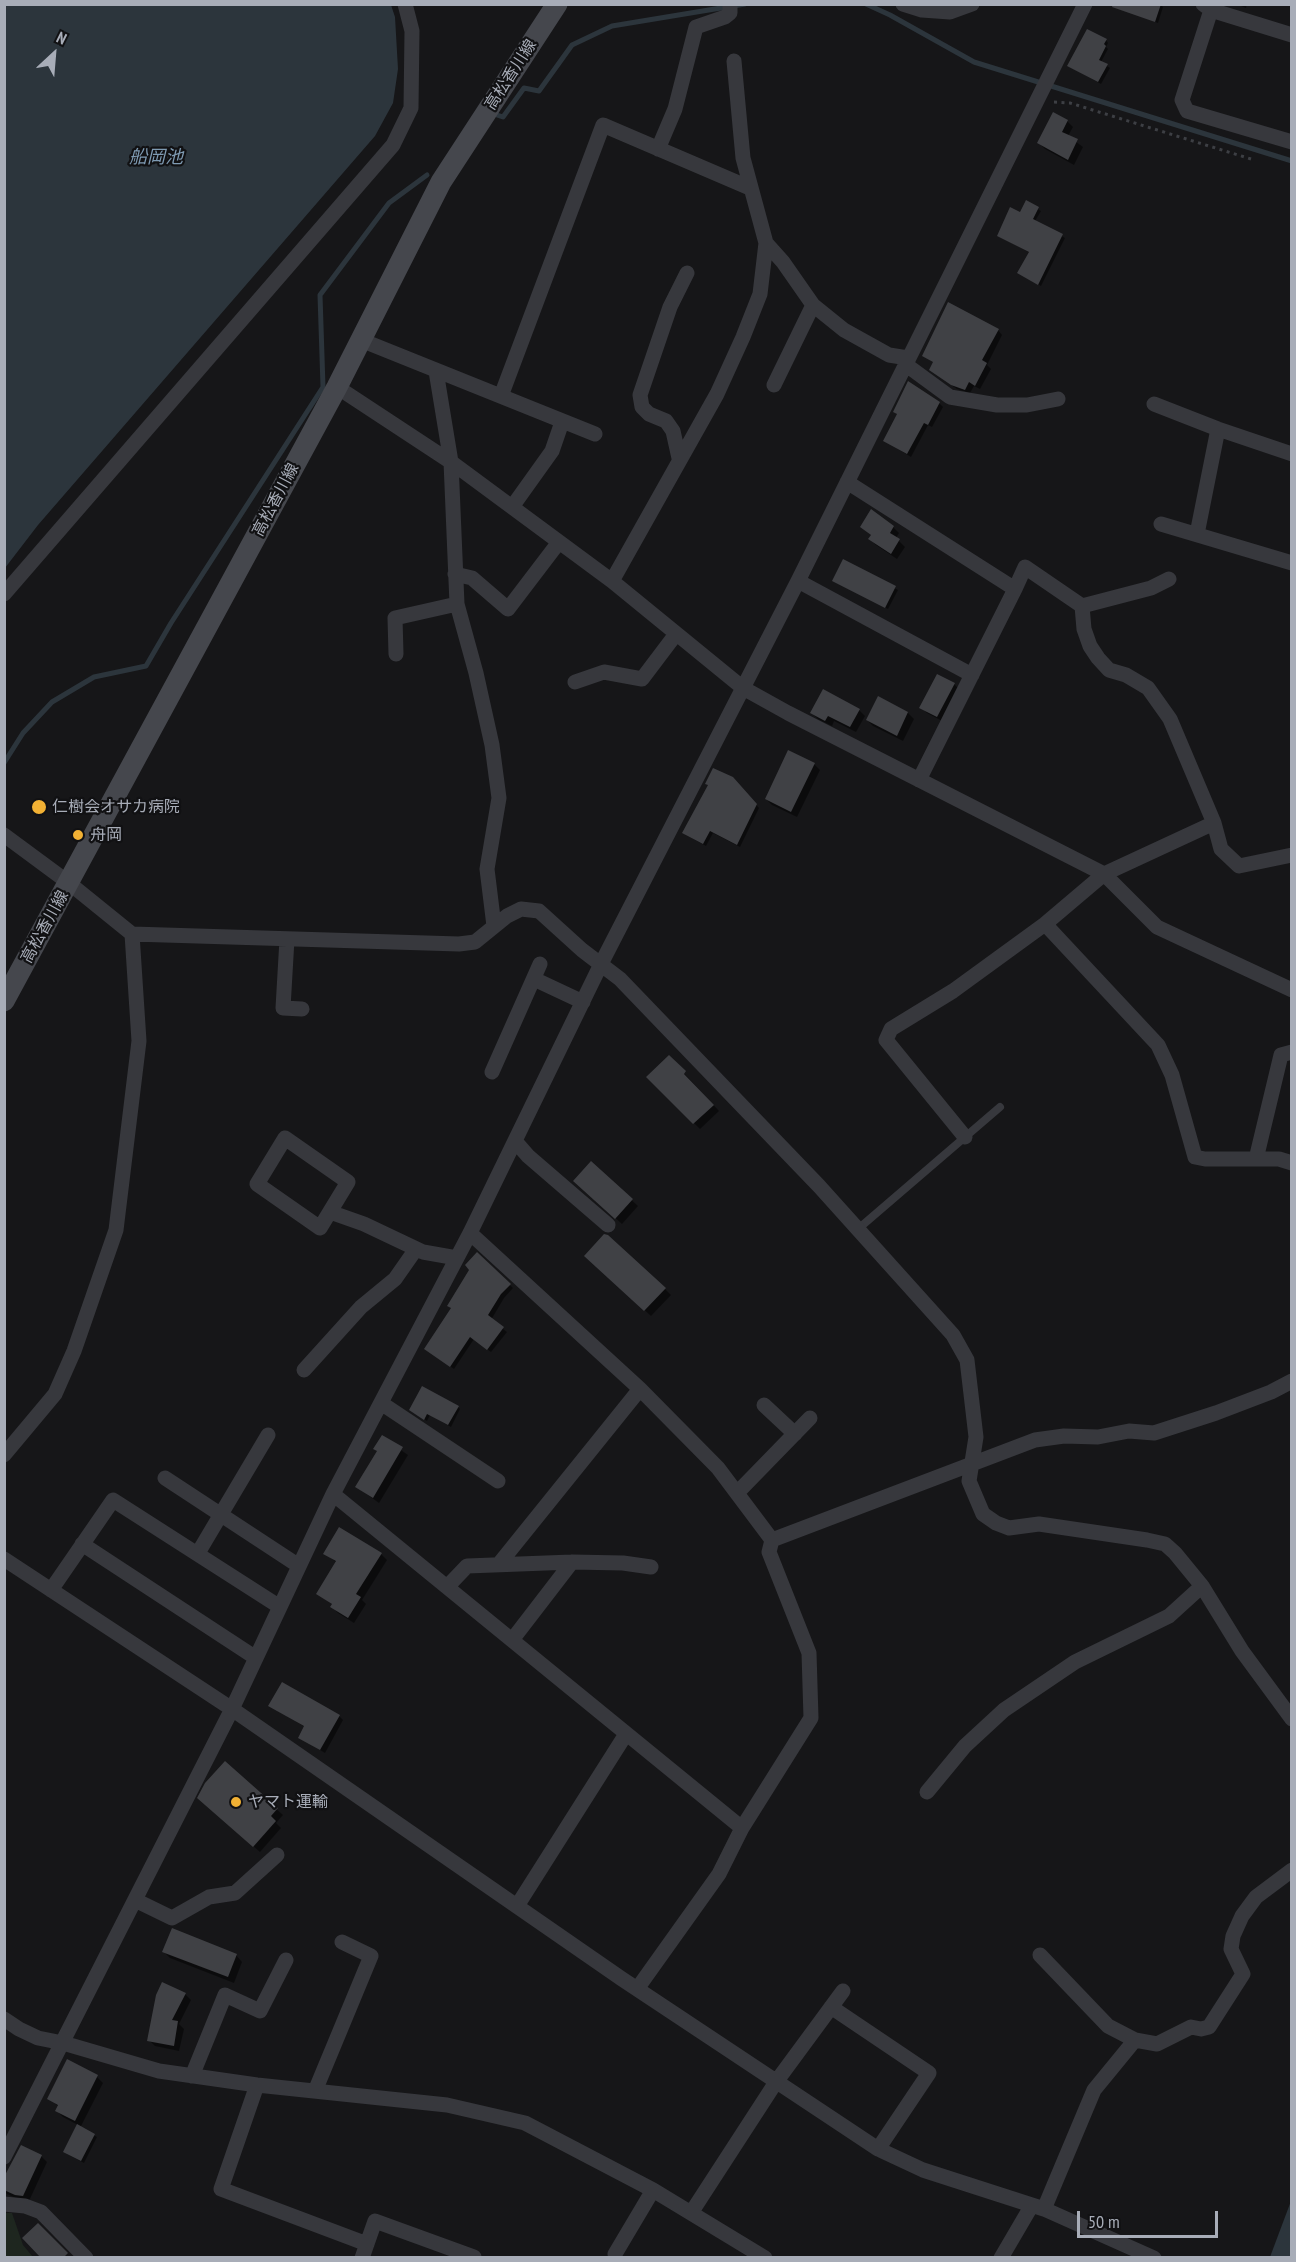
<!DOCTYPE html>
<meta charset="utf-8">
<style>
body{margin:0}
#map{position:relative;width:1296px;height:2262px;overflow:hidden;background:#161618;font-family:"PT Sans Narrow",sans-serif}
canvas{display:block}
.frame{position:absolute;inset:0;border:6px solid #a8adb8;pointer-events:none}
.north{position:absolute;left:24px;top:24px;width:60px;height:60px;-webkit-text-stroke:4px #111113;paint-order:stroke;rotate:26deg;font-size:16px;font-weight:700;line-height:24px;text-align:center;color:#a8adb8}
.north::after{content:'';display:block;margin:auto;width:21px;height:27px;background:#a8adb8;clip-path:polygon(50% 0,100% 100%,50% 72%,0 100%)}
.scale{position:absolute;left:1077px;top:2211px;width:141px;height:27px;box-sizing:border-box;border:3px solid #a8adb8;border-top:0;padding-left:8px;font-size:18px;line-height:21px;white-space:nowrap;color:#a8adb8;-webkit-text-stroke:4px #111113;paint-order:stroke}
</style>
<div id="map">
<canvas width="1296" height="2262"></canvas>
<div class="frame"></div>
<div class="north">N</div>
<div class="scale">50 m</div>
</div>
<script>
const c = document.querySelector('canvas').getContext('2d');
c.lineJoin = 'round';
function fillPath(path, color) {
  c.fillStyle = color;
  c.fill(path, 'evenodd');
}
function shape(rows) {
  const path = new Path2D();
  for (const r of rows) {
    path.moveTo(r[0], r[1]);
    for (let i = 2; i < r.length; i += 2) path.lineTo(r[i], r[i + 1]);
  }
  return path;
}
function trace(path, color, width, dash) {
  c.strokeStyle = color;
  c.lineWidth = width;
  c.lineCap = dash ? 'butt' : 'round';
  c.setLineDash(dash || []);
  c.stroke(path);
}
function label(font, color, halo, rows, align = 'center') {
  c.font = font + ' "PT Sans Narrow","Noto Sans JP",sans-serif';
  c.lineWidth = 4.5;
  c.setLineDash([]);
  c.textBaseline = 'middle';
  c.strokeStyle = halo;
  c.fillStyle = color;
  for (const [text, x, y, turn = 0] of rows) {
    c.save();
    c.translate(x, y);
    c.rotate((+turn || 0) * Math.PI / 180);
    c.textAlign = isNaN(turn) ? turn : align;
    if (halo) c.strokeText(text, 0, 0);
    c.fillText(text, 0, 0);
    c.restore();
  }
}
fillPath(shape([
 [5,2213,12,2213,23,2245,33,2257,5,2257]
]), '#1e261f');
fillPath(shape([
 [5,4,391,5,395,17,398,69,393,103,375,136,38,525,5,568],
 [1291,2201,1291,2257,1270,2257]
]), '#2c353c');
fillPath(shape([
 [1160,4,1163,7,1158,23,1123,9],
 [1236,4,1247,4,1246,8],
 [1106,40,1108,43,1106,47,1108,49,1101,62,1110,68,1101,84,1072,68],
 [1067,121,1073,127,1068,136,1083,147,1074,165,1045,149,1039,143],
 [1026,202,1041,211,1035,221,1065,238,1041,286,1022,275,1030,253,999,236,1021,214],
 [998,330,1002,335,987,365,991,369,980,389,974,386,970,393,957,389,936,374,934,363,924,356],
 [939,403,943,407,932,427,928,425,911,457,885,441,898,415,895,412],
 [861,527,893,527,899,533,896,538,905,547,897,559,876,545,870,539,872,536],
 [844,561,898,590,888,609,837,583],
 [938,676,954,684,960,690,944,722,927,713,921,707],
 [878,698,908,713,914,719,903,741,873,726,867,720],
 [859,710,865,716,856,732,834,721,832,726,818,719,812,713],
 [814,764,820,770,797,817,772,805,766,799],
 [732,778,759,808,740,847,713,833,706,846,686,835],
 [669,1057,719,1111,700,1129,648,1077],
 [591,1163,638,1206,622,1224,581,1187],
 [477,1254,513,1288,504,1298,491,1320,507,1332,491,1352,474,1339,454,1369,425,1349,452,1309],
 [592,1262,665,1289,671,1295,651,1316],
 [458,1407,460,1409,451,1427,430,1415,427,1421,414,1412],
 [382,1437,408,1455,379,1503,357,1487,378,1452],
 [325,1553,381,1554,387,1560,362,1600,366,1604,354,1623,338,1613,332,1607,333,1605,318,1594,337,1563],
 [270,1706,339,1716,343,1720,325,1753,299,1737,305,1727],
 [225,1763,283,1815,276,1823,281,1828,260,1852,205,1804],
 [164,1952,236,1955,242,1962,234,1983,170,1958],
 [185,1994,191,2000,179,2024,184,2029,179,2051,155,2046,149,2040],
 [67,2062,97,2077,103,2083,80,2128,97,2137,84,2163,67,2154,78,2125,63,2117,57,2111,59,2107,49,2098],
 [41,2156,47,2162,29,2201,22,2201,7,2194,4,2191,4,2181]
]), '#0007');
trace(shape([
 [866,4,890,15,974,62,1292,161],
 [491,113,503,117,524,88,539,91,572,45,612,26,745,4],
 [4,763,23,733,52,702,94,677,146,666,171,623,323,387,320,295,389,203,427,175]
]), '#2c353c', 5);
fillPath(shape([
 [1113,4,1161,4,1155,22,1112,7],
 [1087,29,1107,39,1104,44,1106,46,1099,60,1108,64,1098,82,1067,66],
 [1053,112,1068,120,1062,132,1078,139,1068,160,1037,143],
 [1026,200,1039,207,1033,219,1063,234,1038,285,1017,273,1029,252,997,236,1010,207,1020,212],
 [948,302,999,329,982,360,987,363,975,386,969,382,965,390,951,385,929,370,933,362,922,356],
 [908,381,940,402,928,425,924,423,907,454,883,441,897,414,893,412],
 [871,509,894,526,890,533,900,539,891,554,868,539,871,535,860,527],
 [843,559,896,586,885,608,832,581],
 [937,674,955,683,937,717,919,708],
 [823,689,860,709,850,727,828,716,825,721,810,713],
 [878,696,908,712,897,736,866,720],
 [788,750,815,763,791,812,765,799],
 [713,768,733,777,757,804,737,845,710,831,703,844,682,833,708,785,705,784],
 [669,1055,686,1071,684,1074,714,1105,693,1124,646,1077],
 [591,1161,633,1199,615,1219,573,1181],
 [604,1234,608,1235,666,1288,644,1311,584,1256],
 [477,1252,511,1284,501,1294,488,1315,504,1327,487,1350,470,1337,450,1367,424,1349,451,1308,447,1306,469,1270,465,1265],
 [422,1386,459,1406,448,1425,427,1414,424,1420,409,1410],
 [382,1435,403,1447,373,1498,355,1487,377,1451,373,1449],
 [339,1527,382,1553,356,1594,361,1597,348,1618,330,1607,332,1604,316,1594,336,1561,323,1554],
 [282,1682,340,1715,320,1750,298,1738,304,1726,268,1706],
 [225,1761,278,1808,271,1816,276,1821,253,1847,197,1798,205,1783],
 [172,1928,237,1954,228,1977,162,1952],
 [162,1982,186,1993,172,2020,178,2021,174,2046,147,2041,156,1995],
 [67,2059,98,2075,75,2121,55,2111,58,2105,47,2099],
 [77,2124,95,2134,81,2161,63,2152],
 [21,2145,42,2155,23,2196,15,2195,4,2190,4,2177],
 [38,2223,68,2253,63,2258,41,2258,22,2238]
]), '#404145');
trace(shape([
 [1054,102,1070,103,1251,159]
]), '#3d3f44', 3, [3, 4.5]);
trace(shape([
 [858,1229,1000,1107]
]), '#37383d', 8);
trace(shape([
 [903,4,922,10,950,12,972,4],
 [1203,4,1211,10,1292,35],
 [1211,10,1182,100,1187,111,1292,142],
 [734,61,743,158,766,243,783,262,813,305,844,330,889,355,908,358],
 [658,149,675,109,696,27,725,17,730,13,730,4],
 [361,340,595,434],
 [905,364,950,397,997,405,1027,405,1058,399],
 [436,371,451,462,457,604,476,673,492,745,499,798,487,869,494,926],
 [774,385,813,305],
 [337,387,451,462,612,581,743,688,788,713,1104,874,1157,927,1292,990],
 [501,396,603,125,750,188],
 [1154,404,1218,429,1292,454],
 [679,458,673,431,666,421,649,414,642,407,640,395,670,307,687,273],
 [847,482,1015,589,919,780],
 [512,507,552,451,562,422],
 [1161,524,1292,563],
 [1197,534,1218,429],
 [455,574,472,578,508,609,559,542],
 [612,581,717,394,743,337,760,294,766,243],
 [798,581,972,675],
 [1015,589,1025,567,1082,606,1151,588,1169,579],
 [4,594,393,145,411,108,412,31,405,4],
 [1082,606,1084,629,1090,646,1098,658,1109,670,1126,675,1148,688,1170,719,1214,823,1221,849,1239,866,1292,855],
 [396,654,395,618,457,604],
 [575,682,604,672,642,679,676,634],
 [4,835,69,883,132,934,459,944,475,942,507,916,521,909,539,911,582,950,620,979,819,1186,953,1335,967,1360,976,1437,969,1481,983,1514,996,1523,1009,1528,1039,1524,1147,1540,1165,1544,1175,1553,1202,1586,1242,1651,1292,1719],
 [1045,924,1158,1045,1172,1075,1195,1157,1205,1159,1279,1159,1292,1163],
 [287,939,283,1008,302,1009],
 [534,979,583,1002],
 [492,1072,540,964],
 [965,1137,886,1040,891,1029,953,991,1045,924,1104,874,1214,823],
 [285,1138,348,1182,320,1228,257,1184,285,1138],
 [515,1141,528,1156,608,1225],
 [1256,1159,1281,1055,1292,1052],
 [330,1212,364,1224,423,1252,457,1258],
 [470,1233,640,1389,718,1468,772,1540,769,1552,809,1653,811,1718,742,1828,719,1874,637,1989],
 [304,1370,361,1307,395,1279,416,1249],
 [381,1403,498,1481],
 [764,1405,795,1434],
 [4,1455,55,1394,74,1351,116,1230,139,1041,132,934],
 [165,1478,299,1566],
 [737,1493,810,1418],
 [333,1494,742,1828],
 [772,1540,1035,1440,1064,1436,1098,1437,1129,1431,1154,1433,1216,1413,1271,1392,1292,1381],
 [82,1544,256,1658],
 [198,1553,268,1435],
 [4,1559,232,1709,622,1979,878,2149,923,2170,1044,2209,1154,2258],
 [499,1564,640,1389],
 [447,1587,467,1566,572,1562,623,1563,651,1567],
 [51,1590,113,1500,280,1607],
 [512,1640,572,1562],
 [927,1792,965,1746,1004,1710,1075,1662,1169,1616,1202,1586],
 [135,1900,172,1918,209,1897,235,1893,277,1855],
 [517,1906,626,1734],
 [1040,1955,1108,2026,1135,2040],
 [831,2007,929,2073,878,2149],
 [4,2019,19,2029,38,2038,63,2043,159,2071,257,2085,447,2105,525,2123,653,2190,765,2258],
 [192,2076,225,1995,260,2011,286,1960],
 [257,2085,221,2189,367,2244],
 [315,2091,371,1956,342,1942],
 [4,2157,232,1709,333,1494,470,1233,601,964,798,581,1085,4],
 [4,2204,25,2206,41,2212,86,2258],
 [1044,2209,1094,2090,1135,2040,1157,2044,1191,2027,1201,2029,1209,2027,1243,1974,1231,1949,1233,1936,1242,1916,1256,1897,1292,1870],
 [691,2213,776,2082,843,1991],
 [615,2254,653,2190],
 [362,2258,375,2221,474,2257],
 [1001,2258,1032,2205]
]), '#37383d', 15);
trace(shape([
 [4,1001,337,387,441,182,557,4]
]), '#45474d', 21);
for (const [x, y, r, color] of [
 [39,807,8,"#f2b134"],
 [78,835,6,"#f2b134"],
 [236,1802,6,"#f2b134"]
]) {
  const dot = new Path2D();
  dot.arc(x, y, r, 0, 2 * Math.PI);
  c.fillStyle = color;
  c.fill(dot);
  trace(dot, '#111113', 2);
}
label('16px', '#a8adb8', '#111113', [
 ["高松香川線",511,75,-57],
 ["高松香川線",276,500,-62],
 ["高松香川線",45,927,-61]
]);
label('16px', '#a8adb8', '#111113', [
 ["仁樹会オサカ病院",52,807],
 ["舟岡",90,835],
 ["ヤマト運輸",248,1802]
], 'left');
label('italic 18px', '#7f9bb3', '#111113', [
 ["船岡池",156,158]
]);
</script>
